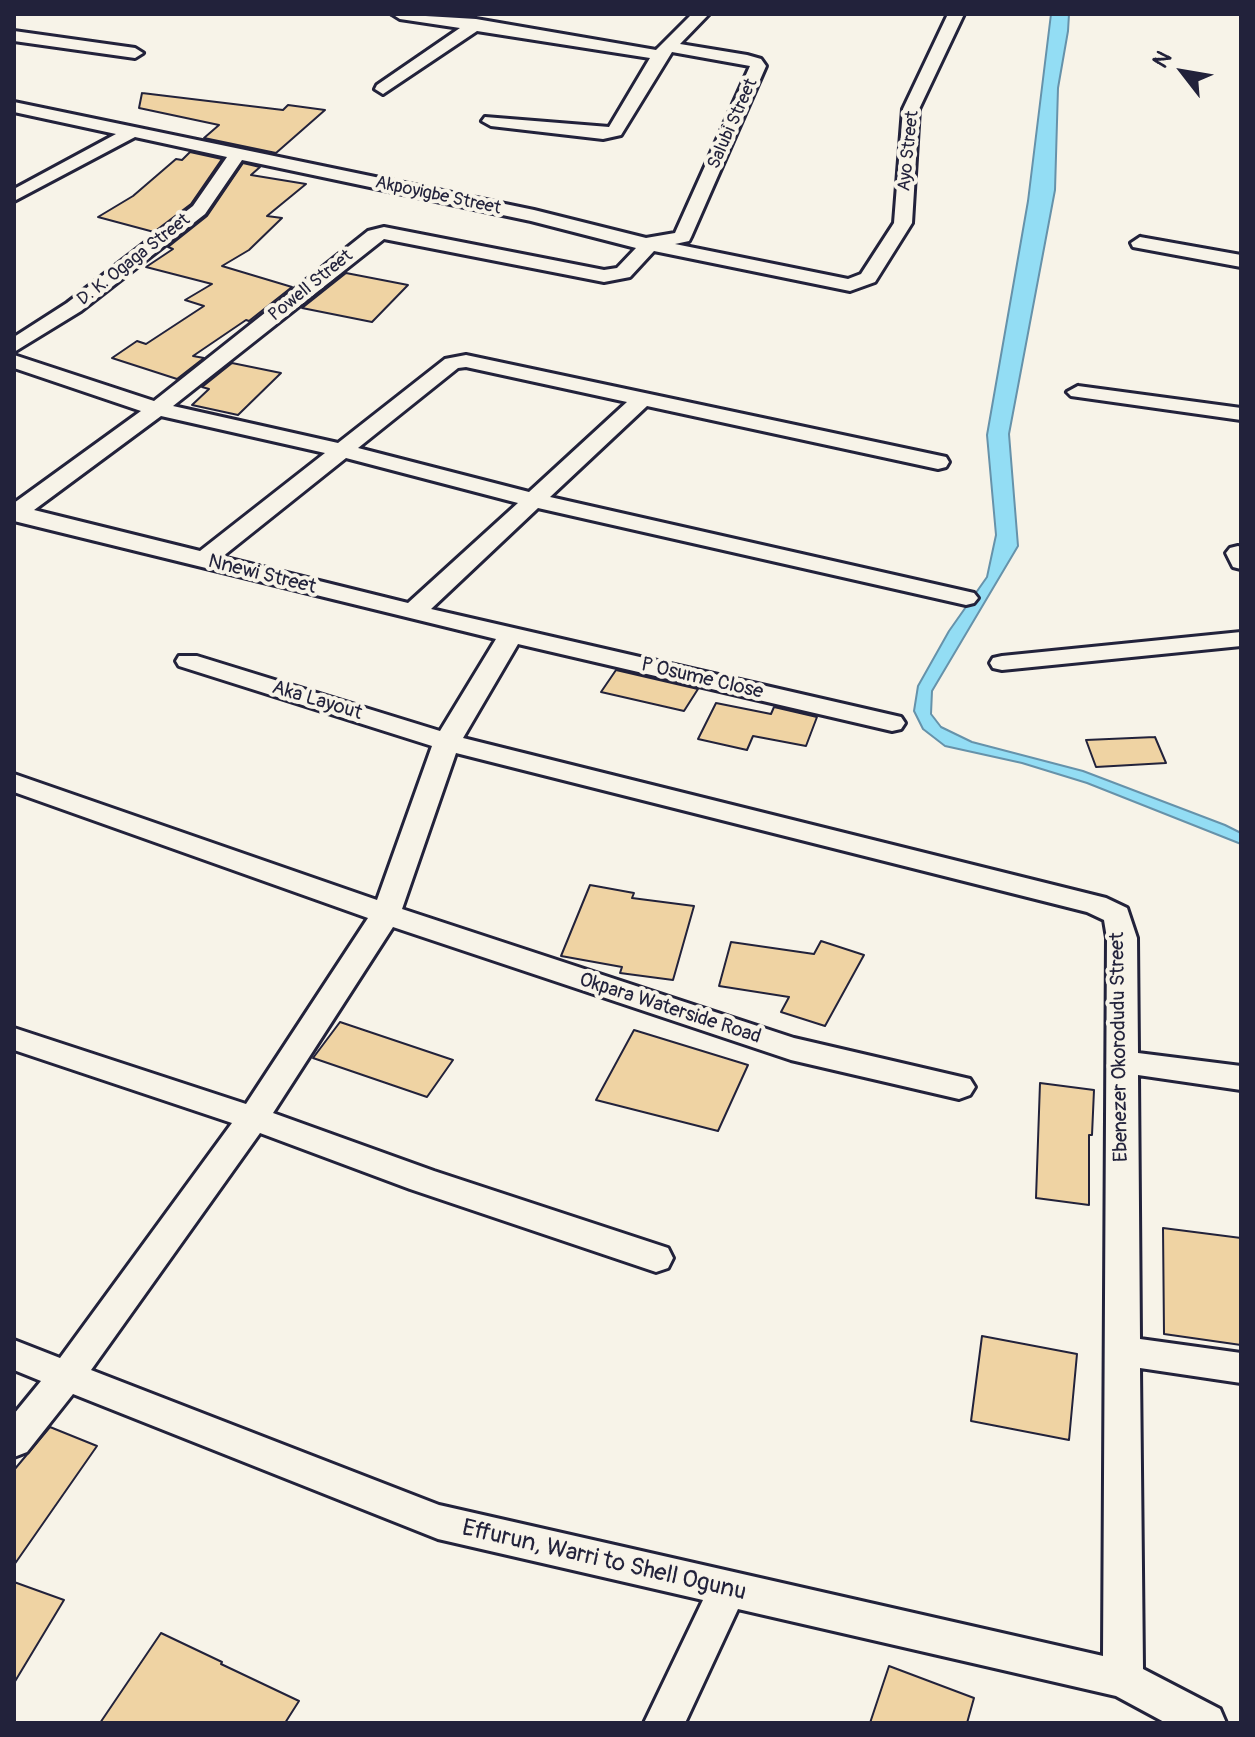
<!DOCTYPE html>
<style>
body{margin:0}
#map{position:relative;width:1255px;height:1737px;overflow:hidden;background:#f7f3e8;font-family:Pangolin,sans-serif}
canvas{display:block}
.frame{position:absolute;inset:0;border:16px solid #22223b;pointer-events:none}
.north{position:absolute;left:1143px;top:32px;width:80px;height:80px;-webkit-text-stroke:6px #f7f3e8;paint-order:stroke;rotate:301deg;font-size:22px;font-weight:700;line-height:32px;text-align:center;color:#22223b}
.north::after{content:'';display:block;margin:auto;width:28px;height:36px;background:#22223b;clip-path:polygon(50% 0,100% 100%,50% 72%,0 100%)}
</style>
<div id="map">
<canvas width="1255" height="1737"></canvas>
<div class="frame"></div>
<div class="north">N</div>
</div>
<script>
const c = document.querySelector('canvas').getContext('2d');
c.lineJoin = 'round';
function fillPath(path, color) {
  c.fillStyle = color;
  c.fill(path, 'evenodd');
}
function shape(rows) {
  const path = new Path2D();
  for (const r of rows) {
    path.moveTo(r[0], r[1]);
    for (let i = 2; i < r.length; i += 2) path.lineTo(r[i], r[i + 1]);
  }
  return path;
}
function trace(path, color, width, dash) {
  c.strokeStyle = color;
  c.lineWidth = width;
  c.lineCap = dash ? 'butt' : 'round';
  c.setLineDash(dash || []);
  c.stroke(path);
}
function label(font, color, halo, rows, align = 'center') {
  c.font = font + ' Pangolin,sans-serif';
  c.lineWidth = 8;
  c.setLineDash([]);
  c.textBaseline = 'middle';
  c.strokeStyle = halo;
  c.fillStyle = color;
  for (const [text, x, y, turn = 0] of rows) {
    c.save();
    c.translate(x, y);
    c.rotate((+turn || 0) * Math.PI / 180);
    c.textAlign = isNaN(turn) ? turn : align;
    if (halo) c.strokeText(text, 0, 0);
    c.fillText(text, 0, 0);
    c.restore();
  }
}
const water = shape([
 [1051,14,1069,14,1068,31,1058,88,1055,190,1009,434,1018,546,932,691,931,714,941,727,972,742,1083,771,1225,825,1241,833,1241,844,1087,783,1022,763,945,746,923,729,914,711,918,686,949,631,987,577,996,535,987,435,1028,201,1051,14]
]);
fillPath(water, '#93ddf4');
trace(water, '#6692aa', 2);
const building = shape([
 [142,93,283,110,288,105,325,110,276,153,204,138,219,125,139,108,142,93],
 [190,152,222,159,191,204,154,232,98,217,133,196,176,159,182,160,190,152],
 [243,163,260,167,251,175,306,184,267,216,282,218,249,250,222,266,292,287,249,321,246,320,193,356,204,358,177,379,112,358,137,341,146,344,204,306,185,300,212,284,146,267,173,249,168,247,207,216,243,163],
 [346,273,408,285,372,322,302,308,346,273],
 [232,363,281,373,238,415,192,405,209,389,202,387,232,363],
 [616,670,698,689,684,711,601,692,616,670],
 [716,703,771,714,774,707,817,717,806,746,753,736,747,750,698,739,716,703],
 [1155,737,1166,763,1096,767,1086,740,1155,737],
 [590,885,634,893,632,898,694,906,673,980,620,973,622,967,561,956,590,885],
 [821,941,864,955,825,1026,781,1012,789,997,719,986,731,942,814,954,821,941],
 [340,1022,453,1060,427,1097,313,1058,340,1022],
 [634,1030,748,1065,718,1131,596,1100,634,1030],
 [1040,1083,1094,1090,1092,1135,1089,1135,1089,1205,1036,1198,1040,1083],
 [1163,1228,1241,1238,1241,1345,1164,1334,1163,1228],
 [982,1336,1077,1354,1069,1440,971,1421,982,1336],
 [50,1427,97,1446,14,1565,14,1470,50,1427],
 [14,1582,64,1600,14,1683,14,1582],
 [161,1633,222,1662,221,1664,299,1701,285,1723,100,1723,161,1633],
 [889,1666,974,1698,967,1723,870,1723,889,1666]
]);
fillPath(building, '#efd3a3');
trace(building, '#22223b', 2);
const street = shape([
 [392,14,476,19,656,50,692,14,709,14,680,44,747,55,761,59,766,66,691,237,689,241,675,244,848,279,861,274,894,223,903,109,948,14,964,14,919,109,912,223,875,282,850,291,654,251,630,277,604,282,384,239,173,406,338,443,445,359,466,355,946,457,949,462,946,467,938,469,647,406,550,497,974,593,978,598,974,603,966,605,538,508,431,609,901,717,905,723,901,729,892,731,518,644,463,738,1106,898,1127,908,1137,938,1138,1053,1241,1066,1241,1090,1138,1075,1140,1339,1241,1353,1241,1383,1140,1368,1143,1669,1220,1709,1226,1723,1166,1723,1116,1696,738,1609,685,1723,644,1723,703,1600,438,1539,73,1394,27,1452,14,1457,14,1414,41,1381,14,1370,14,1340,60,1358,232,1123,14,1050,14,1028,246,1104,368,918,14,792,14,774,377,900,432,746,179,666,176,661,179,656,197,656,440,731,496,639,14,521,14,503,141,411,14,368,14,355,154,401,368,231,384,227,604,270,617,268,636,248,531,221,242,160,205,214,81,311,14,352,14,337,67,303,193,206,227,157,135,137,14,201,14,189,116,134,14,112,14,102,534,210,646,238,675,233,750,66,672,52,621,135,603,139,491,126,482,121,485,117,609,127,650,58,477,31,383,94,375,89,377,85,460,28,400,19,392,14],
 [466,367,627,402,529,492,358,448,458,368,466,367],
 [161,416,325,453,200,551,34,510,161,416],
 [346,458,518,503,408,603,222,557,346,458],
 [456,753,1087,912,1104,920,1107,938,1103,1656,439,1505,91,1370,260,1133,410,1189,656,1272,668,1268,673,1258,668,1248,434,1171,273,1113,393,927,791,1060,959,1099,970,1095,975,1087,970,1079,794,1038,402,909,456,753],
 [14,31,135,48,143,53,135,58,14,41,14,31],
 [1140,237,1241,255,1241,267,1133,247,1131,243,1140,237],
 [1078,386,1241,408,1241,420,1071,396,1067,392,1078,386],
 [1238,546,1241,547,1241,569,1233,567,1226,553,1230,548,1238,546],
 [1241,632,1241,646,1002,670,993,668,990,663,993,658,1002,656,1241,632]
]);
trace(street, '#22223b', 6);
fillPath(street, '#f7f3e8');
label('18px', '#22223b', '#f7f3e8', [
 ["Salubi Street",733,124,-66],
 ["Ayo Street",909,151,-84],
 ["Akpoyigbe Street",438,196,12],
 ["D. K. Ogaga Street",134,260,-38],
 ["Powell Street",311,286,-39]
]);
label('20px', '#22223b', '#f7f3e8', [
 ["Nnewi Street",262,575,14],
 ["P Osume Close",702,679,13],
 ["Aka Layout",317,701,17],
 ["Okpara Waterside Road",670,1009,18],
 ["Ebenezer Okorodudu Street",1120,1047,-91]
]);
label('24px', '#22223b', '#f7f3e8', [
 ["Effurun, Warri to Shell Ogunu",604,1561,13]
]);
</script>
